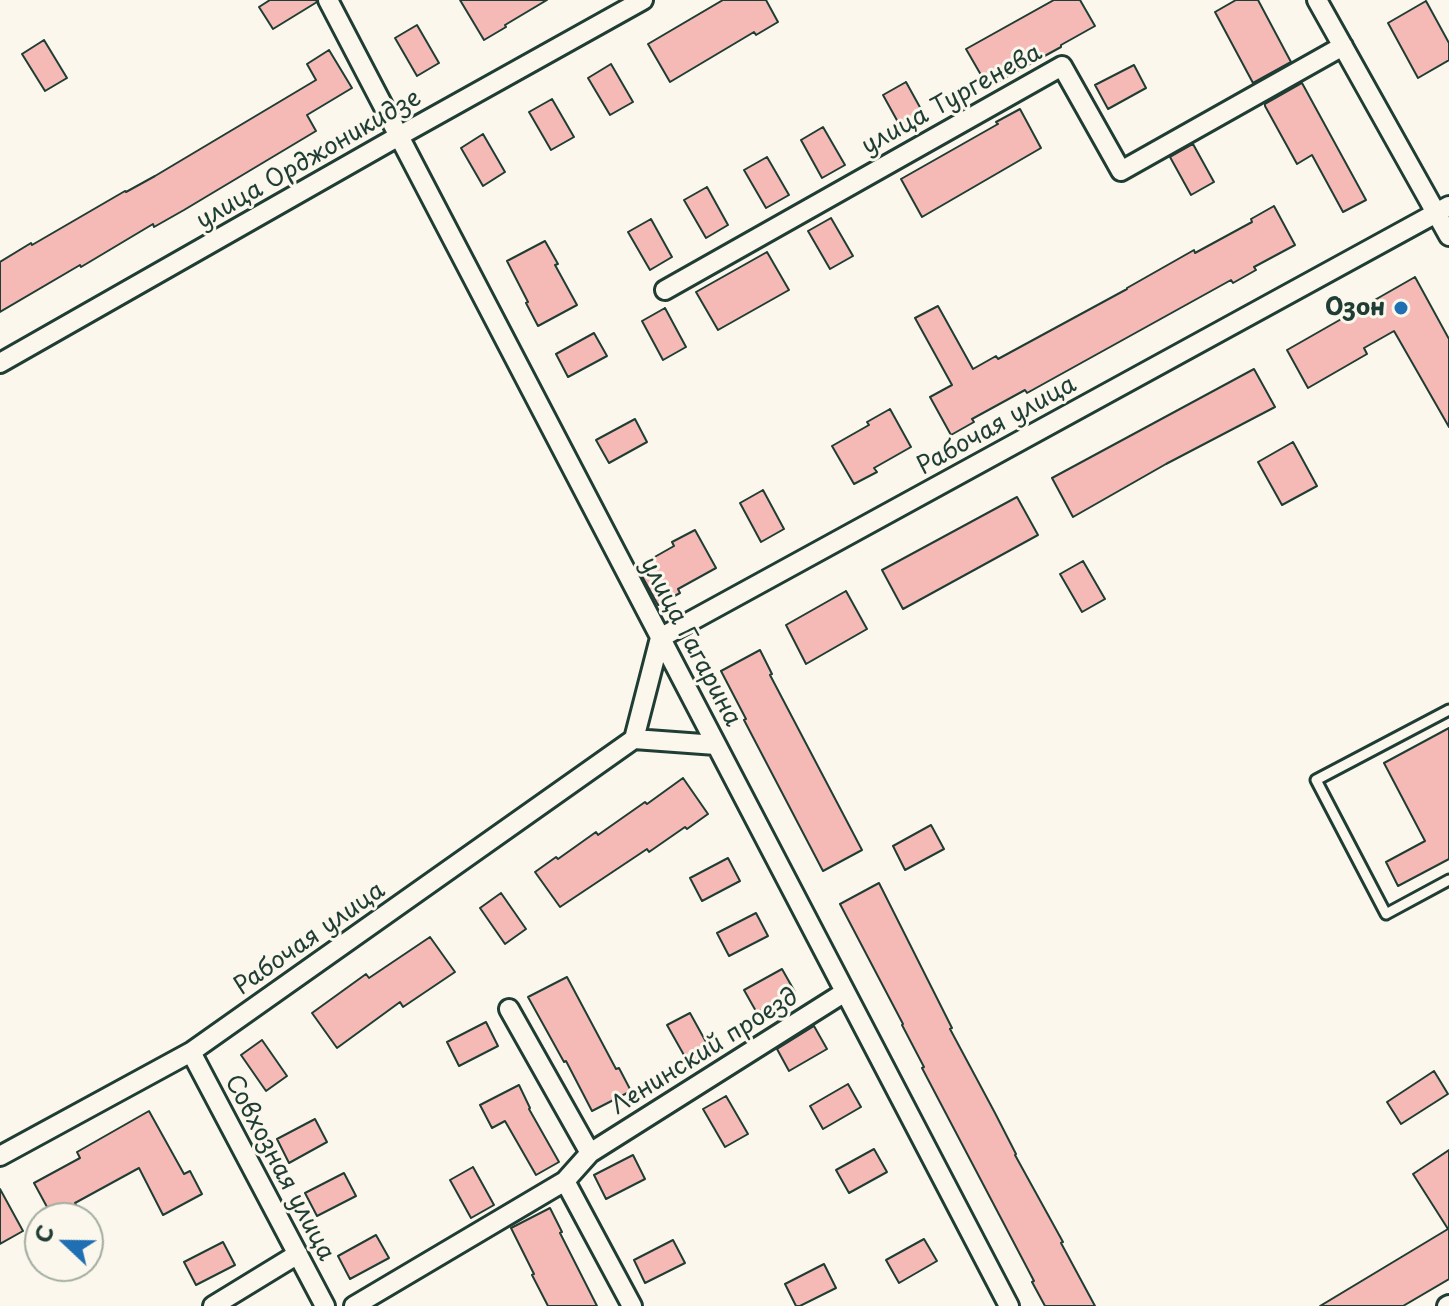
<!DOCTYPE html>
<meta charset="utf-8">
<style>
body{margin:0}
#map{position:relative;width:1449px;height:1306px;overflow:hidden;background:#fbf7ec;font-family:"Playpen Sans",sans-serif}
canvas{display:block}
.north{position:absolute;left:24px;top:1202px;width:80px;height:80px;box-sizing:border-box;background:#fbf7ec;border:2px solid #a3ada2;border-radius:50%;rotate:292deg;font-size:22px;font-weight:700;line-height:32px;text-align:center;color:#1f3d34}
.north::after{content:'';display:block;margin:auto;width:28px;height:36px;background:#1f6fb2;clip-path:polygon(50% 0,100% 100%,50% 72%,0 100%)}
</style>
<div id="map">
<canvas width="1449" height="1306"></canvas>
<div class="north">С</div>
</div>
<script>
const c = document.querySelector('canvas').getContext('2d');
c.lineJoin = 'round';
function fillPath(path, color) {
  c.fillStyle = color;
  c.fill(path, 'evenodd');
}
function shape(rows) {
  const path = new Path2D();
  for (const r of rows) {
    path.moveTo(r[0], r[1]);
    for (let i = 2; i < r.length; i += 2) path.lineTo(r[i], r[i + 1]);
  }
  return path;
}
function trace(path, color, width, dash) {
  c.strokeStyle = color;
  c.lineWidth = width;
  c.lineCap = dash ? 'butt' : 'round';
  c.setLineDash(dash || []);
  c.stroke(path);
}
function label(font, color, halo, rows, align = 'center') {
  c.font = font + ' "Playpen Sans",sans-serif';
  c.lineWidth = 6;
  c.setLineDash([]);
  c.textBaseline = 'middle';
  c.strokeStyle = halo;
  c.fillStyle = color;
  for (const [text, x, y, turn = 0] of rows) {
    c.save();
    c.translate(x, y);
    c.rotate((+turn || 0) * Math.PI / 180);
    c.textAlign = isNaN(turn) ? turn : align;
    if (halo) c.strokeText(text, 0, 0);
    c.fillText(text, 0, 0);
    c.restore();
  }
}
const building = shape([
 [270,0,316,0,317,2,273,29,259,7,270,0],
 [460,0,547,0,505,25,506,27,484,40,460,0],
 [723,0,766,0,778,22,756,35,754,32,670,82,648,44,723,0],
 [1054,0,1080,0,1095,26,1061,45,1061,47,988,87,966,49,1054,0],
 [1236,0,1258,0,1291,62,1253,83,1215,12,1236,0],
 [1426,1,1449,43,1449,60,1418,78,1388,23,1426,1],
 [417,25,439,63,417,76,395,38,417,25],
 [44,40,67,78,45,91,22,54,44,40],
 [329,50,352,88,307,115,316,131,184,210,154,227,153,224,81,267,80,265,0,312,0,262,31,243,32,245,125,191,126,192,155,176,316,80,307,64,329,50],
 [611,64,633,102,610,115,588,78,611,64],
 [1134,65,1146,88,1108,109,1095,85,1134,65],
 [906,82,927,120,904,133,883,95,906,82],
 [1302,83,1366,200,1343,212,1312,155,1297,164,1265,106,1265,104,1302,83],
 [552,99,574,137,551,150,529,112,552,99],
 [1020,109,1041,148,922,217,901,179,998,124,996,122,1020,109],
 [823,127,845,165,822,178,801,140,823,127],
 [483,134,505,172,483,186,461,148,483,134],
 [1193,144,1214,182,1191,195,1170,157,1193,144],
 [767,157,789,195,766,208,744,170,767,157],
 [707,187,728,225,706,238,684,200,707,187],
 [1274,206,1295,245,1254,267,1256,270,1233,283,1231,280,1027,393,1025,390,972,419,974,422,951,435,930,397,952,385,915,318,938,306,973,369,996,356,998,359,1127,289,1127,288,1194,250,1195,253,1252,222,1251,219,1274,206],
 [831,218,853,256,830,269,808,231,831,218],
 [651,219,672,257,650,270,628,232,651,219],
 [545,241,558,264,555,265,577,305,538,326,526,303,528,302,507,261,545,241],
 [767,252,789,290,718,330,696,292,767,252],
 [1415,277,1449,339,1449,427,1394,331,1364,348,1367,354,1308,388,1287,350,1415,277],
 [665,308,686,347,663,360,642,321,665,308],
 [594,333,607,356,568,377,556,354,594,333],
 [1254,369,1275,407,1166,464,1073,517,1052,478,1254,369],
 [890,409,911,447,874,468,877,472,854,484,832,446,869,425,867,422,890,409],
 [635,419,647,442,609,463,596,440,635,419],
 [1293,442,1317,486,1282,505,1258,462,1293,442],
 [763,490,784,529,761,542,740,503,763,490],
 [1017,497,1038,535,903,609,882,570,1017,497],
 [695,530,716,568,678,589,680,593,658,605,637,567,674,546,672,542,695,530],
 [1083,561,1105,599,1082,612,1060,574,1083,561],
 [846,591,867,629,806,664,786,625,846,591],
 [760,650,772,674,770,675,862,850,823,871,744,720,746,719,721,671,760,650],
 [1449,728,1449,859,1398,886,1386,862,1425,841,1384,763,1449,728],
 [683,778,708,814,687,829,685,827,649,852,647,849,560,907,535,872,556,857,558,859,596,832,598,835,645,802,647,804,683,778],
 [931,825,944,849,905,870,893,846,931,825],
 [728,858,740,881,702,901,690,878,728,858],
 [879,883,952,1028,950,1029,995,1113,1016,1154,1015,1155,1063,1242,1061,1243,1095,1306,1045,1306,1032,1282,1034,1281,922,1068,924,1067,902,1025,903,1024,840,904,879,883],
 [501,893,526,929,505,944,480,908,501,893],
 [756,913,768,936,729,956,717,933,756,913],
 [430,937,455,972,403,1007,400,1002,337,1048,312,1013,366,974,369,978,430,937],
 [782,969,795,992,757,1013,744,990,782,969],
 [567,977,616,1069,619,1068,631,1091,592,1111,566,1061,564,1062,528,997,567,977],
 [690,1013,711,1051,689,1064,667,1025,690,1013],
 [486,1022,498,1046,459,1066,447,1042,486,1022],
 [814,1026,827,1049,789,1071,777,1049,814,1026],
 [262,1040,287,1076,266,1091,241,1055,262,1040],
 [1434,1071,1448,1094,1401,1124,1387,1102,1434,1071],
 [848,1084,861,1107,823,1129,810,1106,848,1084],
 [519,1085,530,1108,529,1109,559,1162,536,1175,505,1121,492,1128,480,1105,519,1085],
 [726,1096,748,1134,725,1147,703,1109,726,1096],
 [149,1111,184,1174,190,1171,202,1194,163,1215,139,1168,75,1203,78,1209,62,1218,53,1218,34,1183,80,1158,77,1152,149,1111],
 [315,1119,327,1142,289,1163,277,1139,315,1119],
 [874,1149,887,1172,849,1193,836,1170,874,1149],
 [1449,1150,1449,1279,1403,1306,1320,1306,1448,1229,1413,1174,1449,1150],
 [633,1155,645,1179,606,1199,594,1175,633,1155],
 [473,1167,494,1205,471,1218,450,1180,473,1167],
 [344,1173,356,1196,317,1216,305,1193,344,1173],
 [0,1189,23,1231,0,1244,0,1189],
 [550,1208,562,1232,560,1233,597,1306,548,1306,532,1275,534,1274,511,1228,550,1208],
 [376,1235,389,1258,350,1279,338,1256,376,1235],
 [924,1239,937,1261,899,1283,886,1260,924,1239],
 [673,1240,685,1263,645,1283,634,1260,673,1240],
 [223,1242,235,1265,196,1285,184,1262,223,1242],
 [824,1264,836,1288,800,1306,796,1306,785,1284,824,1264]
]);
fillPath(building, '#f6bab6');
trace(building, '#1f3d34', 2);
const lane = shape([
 [1449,710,1316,780,1386,914,1449,880]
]);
const street = shape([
 [328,0,1009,1306],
 [1317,0,1449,236],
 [665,290,1062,66,1121,171,1343,46],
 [0,363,399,136,643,0],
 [634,739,716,745],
 [509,1009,590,1153],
 [191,1052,325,1306],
 [0,1156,191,1052,634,739,660,638,1449,206],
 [565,1181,632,1306],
 [213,1306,298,1254],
 [354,1306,565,1181,590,1153,845,992],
 [1447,1306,1449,1305]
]);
trace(lane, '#1f3d34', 15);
trace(street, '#1f3d34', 24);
trace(lane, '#fbf7ec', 9);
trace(street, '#fbf7ec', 18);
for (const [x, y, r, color] of [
 [1401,308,8,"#1f6fb2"]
]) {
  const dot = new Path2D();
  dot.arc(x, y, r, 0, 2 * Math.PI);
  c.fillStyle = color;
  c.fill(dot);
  trace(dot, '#fbf7ec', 3);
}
label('24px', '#1f3d34', '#fbf7ec', [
 ["улица Тургенева",952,100,-29],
 ["улица Орджоникидзе",309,160,-30],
 ["Рабочая улица",997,426,-29],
 ["улица Гагарина",690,642,62],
 ["Рабочая улица",310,939,-35],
 ["Ленинский проезд",705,1052,-32],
 ["Совхозная улица",279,1168,62]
]);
label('bold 24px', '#1f3d34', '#fbf7ec', [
 ["Озон",1385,308]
], 'right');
</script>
